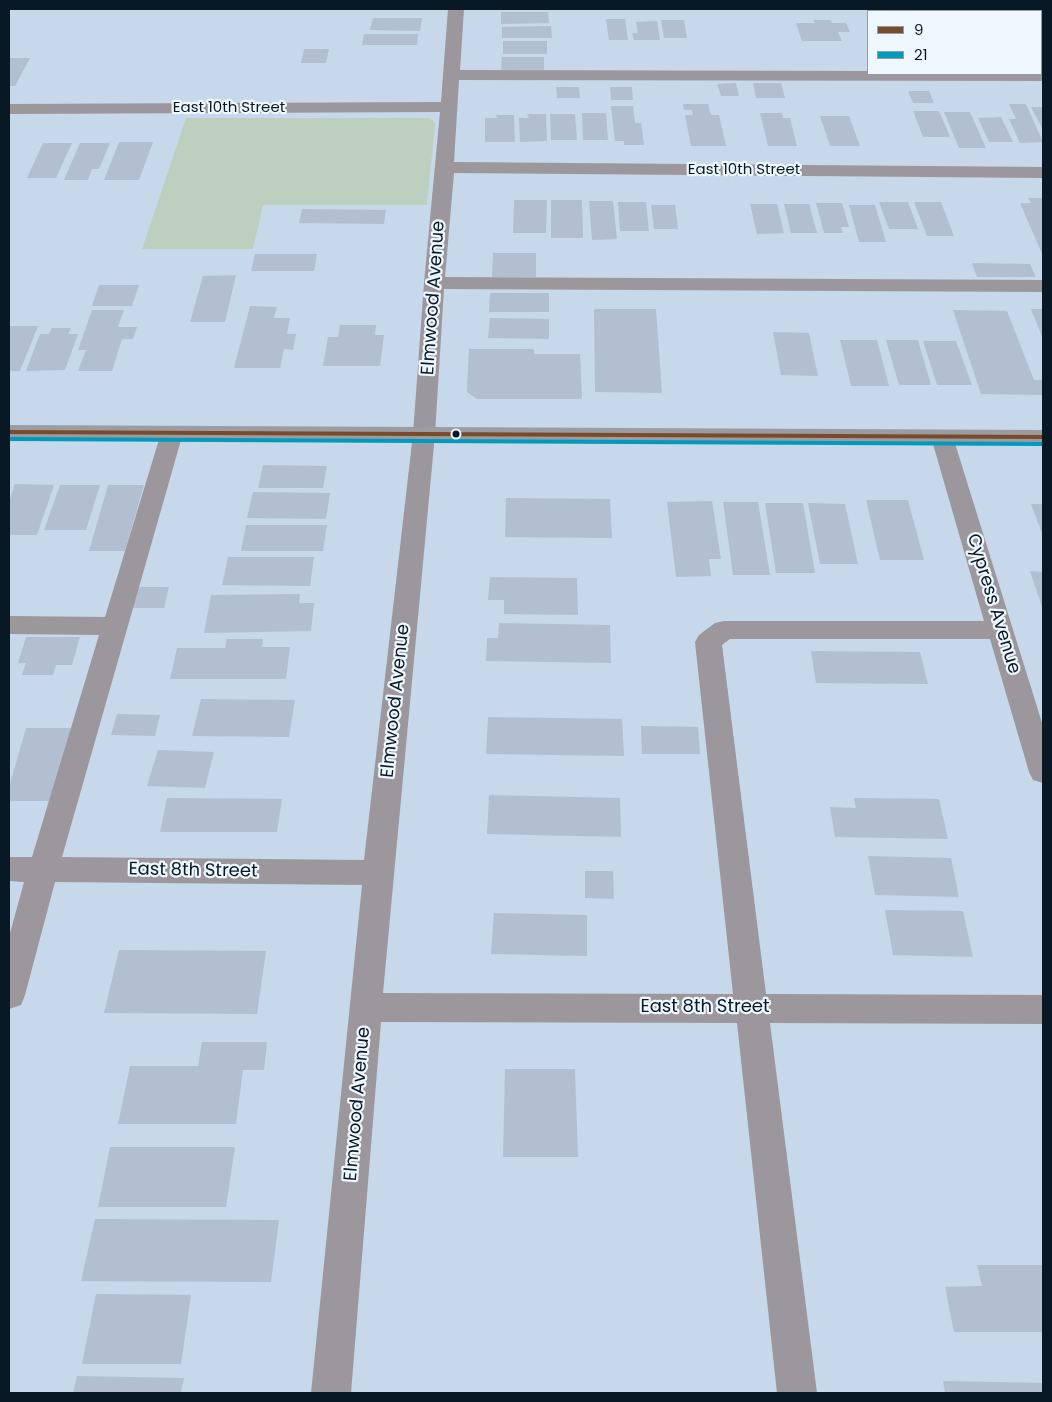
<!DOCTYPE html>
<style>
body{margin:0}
#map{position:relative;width:1052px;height:1402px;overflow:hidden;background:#c6d8e9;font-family:Poppins,sans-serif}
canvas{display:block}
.frame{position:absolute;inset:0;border:10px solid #081825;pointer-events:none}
.legend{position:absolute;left:867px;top:10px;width:175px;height:65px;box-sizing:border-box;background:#eef6fe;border:1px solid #929da7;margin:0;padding:6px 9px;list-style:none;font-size:15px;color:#081825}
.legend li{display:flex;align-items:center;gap:10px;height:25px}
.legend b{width:25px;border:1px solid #929da7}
</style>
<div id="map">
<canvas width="1052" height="1402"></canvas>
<div class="frame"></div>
<ul class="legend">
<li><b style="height:6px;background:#7a4b2a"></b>9</li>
<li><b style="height:6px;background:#019abd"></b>21</li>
</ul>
</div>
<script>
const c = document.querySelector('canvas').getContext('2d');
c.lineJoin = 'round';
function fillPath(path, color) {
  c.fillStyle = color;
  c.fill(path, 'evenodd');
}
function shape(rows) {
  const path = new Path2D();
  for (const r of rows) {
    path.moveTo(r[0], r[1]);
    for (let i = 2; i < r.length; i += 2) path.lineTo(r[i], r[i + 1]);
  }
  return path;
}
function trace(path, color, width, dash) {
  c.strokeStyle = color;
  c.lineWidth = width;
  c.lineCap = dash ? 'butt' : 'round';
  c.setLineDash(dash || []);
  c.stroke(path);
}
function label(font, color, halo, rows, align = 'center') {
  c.font = font + ' Poppins,sans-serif';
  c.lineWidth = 4.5;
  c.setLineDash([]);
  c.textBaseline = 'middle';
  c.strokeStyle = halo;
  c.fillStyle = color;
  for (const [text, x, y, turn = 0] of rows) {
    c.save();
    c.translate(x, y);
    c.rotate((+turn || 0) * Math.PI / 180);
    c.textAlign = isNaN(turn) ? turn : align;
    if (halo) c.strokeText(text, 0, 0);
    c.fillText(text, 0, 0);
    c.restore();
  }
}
fillPath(shape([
 [186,118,428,118,433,120,435,124,427,205,263,205,253,249,142,249]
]), '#bdd0c0');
fillPath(shape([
 [501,12,548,12,549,23,501,24],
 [373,18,422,18,420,31,370,30],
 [606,19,625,19,628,40,609,40],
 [661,20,684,20,687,38,664,38],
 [813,20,831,20,832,23,846,23,850,32,838,32,842,41,802,41,796,23,815,23],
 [657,21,660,40,634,40,632,33,638,33,636,22],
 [551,26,552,38,502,38,502,27],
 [364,34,418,34,417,45,362,45],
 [503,41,547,41,547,54,503,54],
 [304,49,329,49,326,63,301,63],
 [502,57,544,57,544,70,501,70],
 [9,58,30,58,15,86,9,86],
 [736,83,739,96,721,96,717,84],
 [753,83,781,83,785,98,756,98],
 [556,87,579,87,580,98,557,98],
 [610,87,632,87,633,100,611,100],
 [908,91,929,91,934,103,913,103],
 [683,104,708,104,711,115,719,115,726,146,691,146,685,115,693,115,692,110,684,110],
 [1009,104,1026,104,1043,142,1020,143,1009,119,1016,119],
 [611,106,633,106,635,123,641,123,644,145,624,145,624,141,615,141],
 [1031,107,1043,107,1043,130],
 [913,111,939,111,950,137,923,137],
 [944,112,970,112,986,148,959,148],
 [582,113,606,113,608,140,583,140],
 [760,113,782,113,783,118,790,118,797,146,768,146],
 [527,114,546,114,547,141,520,142,519,118,529,118],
 [550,114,575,114,577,140,551,140],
 [496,115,514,115,515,142,485,142,485,118,497,118],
 [820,116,849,116,860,146,830,146],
 [1001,117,1013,142,989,142,978,118],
 [119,142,153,142,139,180,104,180],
 [43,143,72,143,56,178,27,178],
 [80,143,110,143,99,169,92,169,88,180,64,180],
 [1028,198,1043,198,1043,256,1020,203,1031,203],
 [514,200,547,200,546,233,513,233],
 [551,200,582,200,583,238,551,238],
 [589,201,613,201,617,239,592,240],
 [618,202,646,202,649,231,620,231],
 [879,202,908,202,918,229,889,229],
 [914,202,941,202,954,236,927,236],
 [816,203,842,203,849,227,841,227,843,233,824,233],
 [750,204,777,204,784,233,757,234],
 [784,204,809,204,817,233,791,233],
 [651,205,675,205,678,229,654,229],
 [849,205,875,205,886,242,859,242],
 [302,209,386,210,384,224,299,223],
 [493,253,536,253,536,277,492,277],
 [255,254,317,254,314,271,251,271],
 [972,263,1030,264,1036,277,977,277],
 [236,275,225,322,190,322,203,276],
 [99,285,139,285,132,306,92,306],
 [490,293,549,293,549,312,489,312],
 [250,306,277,307,274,318,290,318,287,334,296,334,293,350,284,349,280,368,234,368],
 [594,309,656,309,662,393,595,392],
 [1031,309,1043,309,1043,339],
 [92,310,124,310,118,327,137,327,133,339,122,339,112,371,78,371,86,350,78,350],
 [953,310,1007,311,1034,380,1043,380,1043,395,981,394],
 [490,318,549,319,549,339,488,338],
 [340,325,376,325,375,335,384,335,380,366,323,366,328,337,338,337],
 [9,326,38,326,20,371,9,371],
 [52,328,71,328,68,334,78,334,65,370,26,371,40,334,49,334],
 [773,332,809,333,818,376,781,375],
 [840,340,877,340,889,386,851,386],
 [886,340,918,340,931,385,899,385],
 [923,341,956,341,972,385,937,385],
 [469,349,534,349,534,354,580,354,582,399,477,399,467,392],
 [263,465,327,466,323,488,258,488],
 [15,484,54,485,37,535,9,535,9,502],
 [60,485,100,485,86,530,44,530],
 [108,485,144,485,125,551,89,551],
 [253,492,330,493,326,519,247,518],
 [506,498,610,499,612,538,505,537],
 [866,500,908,500,924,560,880,560],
 [712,501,721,559,709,559,711,576,676,577,667,502],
 [723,502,758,502,770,575,733,575],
 [765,503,803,503,815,573,776,573],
 [808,503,845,504,858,564,820,564],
 [1031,504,1043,504,1043,536],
 [246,525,327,525,323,551,241,551],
 [228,557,314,557,310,586,222,585],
 [1030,571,1043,572,1043,610],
 [490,577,577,578,578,615,504,614,504,600,488,600],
 [137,587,169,587,164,608,131,608],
 [300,594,299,603,314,603,311,631,204,633,211,595],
 [499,623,610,625,611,663,486,661,487,638,498,638],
 [26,637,80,637,72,665,56,665,53,675,22,675,26,663,18,663],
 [227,639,263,639,262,647,290,647,286,679,170,679,177,648,225,648],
 [811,651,920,652,928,684,816,683],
 [201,699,295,700,289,737,192,736],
 [117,714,160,715,155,736,111,735],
 [488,717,622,719,624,756,486,754],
 [641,726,698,727,700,754,642,754],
 [26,728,71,728,52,801,9,801,9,787],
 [158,750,214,752,205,788,147,786],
 [489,795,620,798,621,837,487,834],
 [167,798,282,799,277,832,160,832],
 [854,798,939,799,948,839,835,837,830,807,856,808],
 [868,856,951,858,959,897,875,895],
 [585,871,613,871,614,899,585,898],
 [885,910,963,911,973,957,893,955],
 [494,913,587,915,587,956,491,954],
 [119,950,266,951,257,1014,104,1013],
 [202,1042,267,1042,264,1070,243,1070,236,1124,118,1124,130,1066,198,1066],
 [505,1069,575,1069,578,1157,503,1157],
 [110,1147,235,1147,226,1207,98,1207],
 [95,1219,279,1220,271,1282,81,1281],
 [977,1265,1043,1265,1043,1332,954,1332,945,1287,982,1286],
 [96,1294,191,1295,181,1364,82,1364],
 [77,1376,184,1378,181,1393,73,1393],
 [943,1381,1043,1383,1043,1393,945,1393]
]), '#b2bfd1');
fillPath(shape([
 [448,9,464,9,460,70,868,71,868,74,1041,74,1041,71,1043,71,1043,81,459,80,454,162,1043,167,1043,178,454,173,445,277,1043,280,1043,292,444,289,435,434,383,993,733,994,695,642,699,635,715,623,724,621,984,621,931,437,934,432,942,430,950,432,953,437,1043,726,1043,783,1033,780,1029,772,990,639,730,639,722,645,766,994,1043,995,1043,1024,770,1023,817,1393,777,1393,737,1023,381,1022,351,1393,311,1393,362,885,55,882,25,995,21,1005,9,1009,9,937,24,882,9,881,9,857,32,857,99,635,9,634,9,616,105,617,161,433,164,428,172,426,180,428,183,433,62,857,364,860,413,434,424,283,440,112,9,114,9,104,441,102,448,9]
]), '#9c979c');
fillPath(shape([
 [9,425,1043,430,1043,444,9,439,9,425]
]), '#9b9ba2');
trace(shape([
 [9,432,1043,437]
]), '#7a4b2a', 4);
trace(shape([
 [9,439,1043,444]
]), '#019abd', 4);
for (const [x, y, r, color] of [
 [456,434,4.5,"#081825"]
]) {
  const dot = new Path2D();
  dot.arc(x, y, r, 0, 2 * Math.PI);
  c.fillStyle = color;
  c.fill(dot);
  trace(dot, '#eef6fe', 2);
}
label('15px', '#081825', '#eef6fe', [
 ["East 10th Street",229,108],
 ["East 10th Street",744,170]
]);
label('18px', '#081825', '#eef6fe', [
 ["Elmwood Avenue",434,298,-86],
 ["Cypress Avenue",993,604,73],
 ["Elmwood Avenue",396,701,-84],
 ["East 8th Street",193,871,1],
 ["East 8th Street",705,1007],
 ["Elmwood Avenue",358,1104,-85]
]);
</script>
